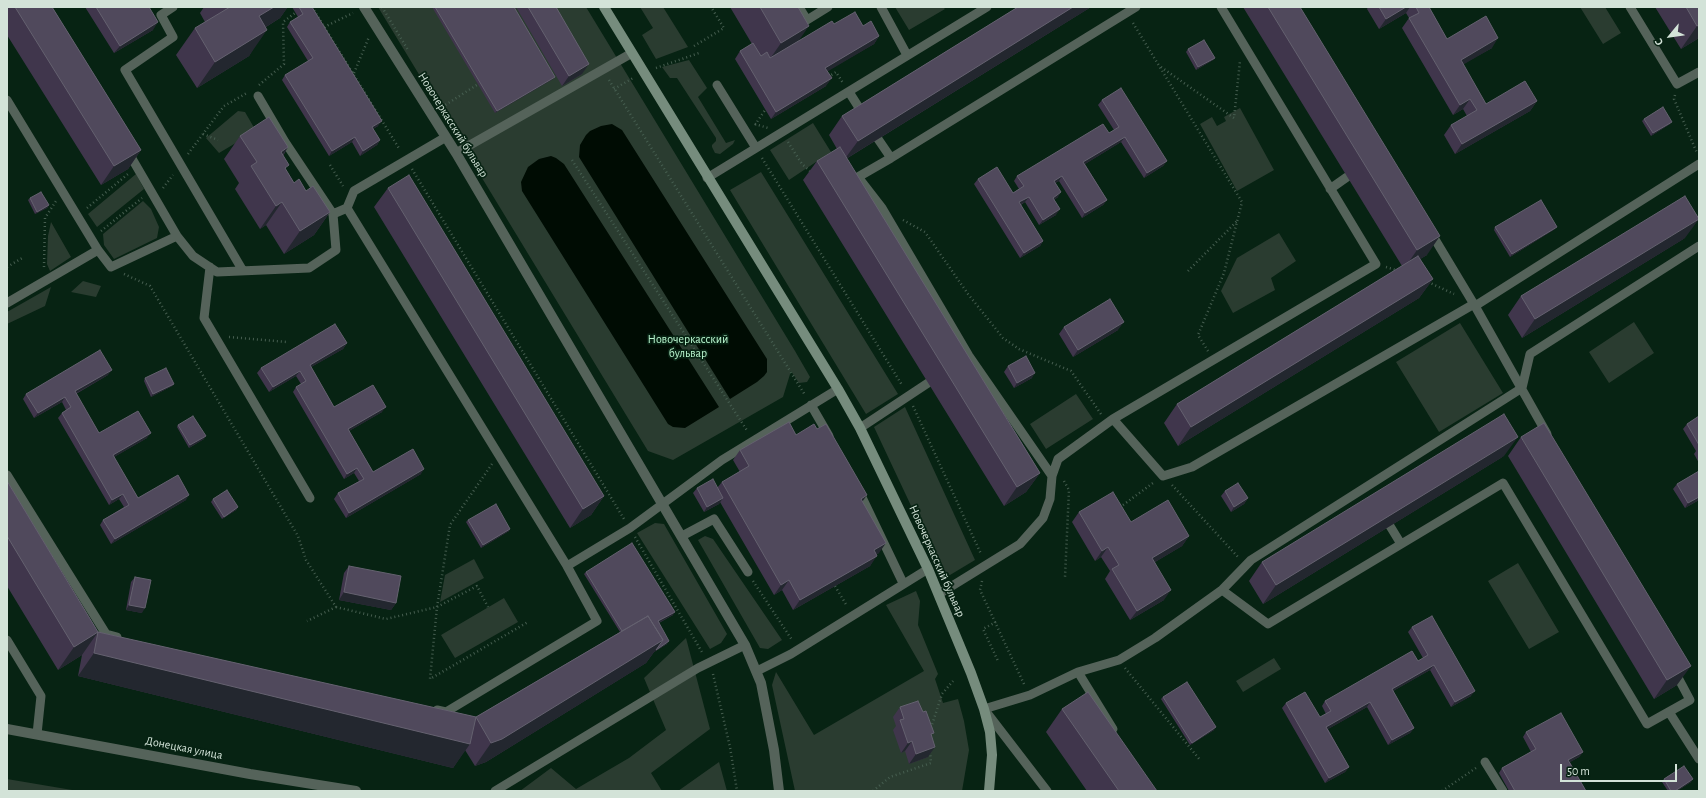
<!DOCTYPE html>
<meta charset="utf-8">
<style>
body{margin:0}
#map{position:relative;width:1706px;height:798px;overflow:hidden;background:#072313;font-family:"Alegreya Sans",sans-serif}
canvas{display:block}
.frame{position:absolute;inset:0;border:8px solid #d3e3d8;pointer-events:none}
.north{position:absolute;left:1650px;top:16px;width:40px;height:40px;-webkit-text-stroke:3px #072313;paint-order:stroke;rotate:241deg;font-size:11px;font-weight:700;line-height:16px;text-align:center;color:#d3e3d8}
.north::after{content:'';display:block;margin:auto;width:14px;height:18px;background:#d3e3d8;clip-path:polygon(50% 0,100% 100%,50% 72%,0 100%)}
.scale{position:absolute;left:1560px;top:764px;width:117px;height:18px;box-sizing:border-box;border:2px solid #d3e3d8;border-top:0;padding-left:5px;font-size:12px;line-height:14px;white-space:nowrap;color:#d3e3d8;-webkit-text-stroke:3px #072313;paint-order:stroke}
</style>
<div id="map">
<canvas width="1706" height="798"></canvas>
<div class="frame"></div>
<div class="north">С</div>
<div class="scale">50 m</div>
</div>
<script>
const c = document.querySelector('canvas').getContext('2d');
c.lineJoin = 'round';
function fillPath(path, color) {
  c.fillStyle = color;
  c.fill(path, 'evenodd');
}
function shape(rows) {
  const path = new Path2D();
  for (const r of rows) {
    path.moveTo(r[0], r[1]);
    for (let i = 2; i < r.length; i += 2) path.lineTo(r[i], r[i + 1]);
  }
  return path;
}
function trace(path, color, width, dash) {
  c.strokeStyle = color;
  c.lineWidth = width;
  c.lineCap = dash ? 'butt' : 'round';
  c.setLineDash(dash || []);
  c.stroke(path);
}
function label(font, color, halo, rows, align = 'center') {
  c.font = font + ' "Alegreya Sans",sans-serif';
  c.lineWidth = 3.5;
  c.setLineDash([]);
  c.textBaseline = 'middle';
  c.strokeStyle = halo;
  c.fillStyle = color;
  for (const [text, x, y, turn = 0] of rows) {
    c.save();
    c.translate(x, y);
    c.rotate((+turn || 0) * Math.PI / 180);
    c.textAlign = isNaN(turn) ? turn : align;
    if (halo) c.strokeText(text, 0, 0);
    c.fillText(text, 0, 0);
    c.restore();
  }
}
fillPath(shape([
 [378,7,586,7,795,351,810,377,807,382,799,383,791,371,783,397,673,460,648,451],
 [640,7,663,7,688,47,656,59,642,35,653,28],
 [895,7,943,7,945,9,909,30],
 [1580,7,1605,7,1621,33,1603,44],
 [689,60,707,88,698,97,726,143,735,140,733,144,720,154,715,153,712,147,712,145,716,141,716,138,677,78,670,78,662,67],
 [1240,108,1274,170,1237,191,1200,124,1212,117,1217,126,1226,121,1224,117],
 [238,111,245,112,256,131,219,153,206,138],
 [813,123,831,152,789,180,770,150],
 [761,172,898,394,866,414,730,190],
 [136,174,144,189,97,227,88,214],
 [143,201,151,209,159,227,157,238,114,259,104,245,103,234],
 [51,222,71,257,50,271,47,264,48,236],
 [1279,233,1296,261,1271,278,1275,290,1233,313,1221,291,1237,258],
 [83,281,101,286,96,297,71,292],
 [51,287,45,306,7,324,7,312],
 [1634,322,1654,353,1609,383,1589,352],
 [1460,323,1503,393,1439,432,1396,362],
 [1076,394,1093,419,1046,449,1030,424],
 [905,407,975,560,945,578,874,427],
 [655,523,664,524,727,634,721,643,710,649,637,533],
 [705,536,713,539,782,640,768,649,760,648,698,540],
 [474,559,484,578,440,602,445,575],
 [1518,563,1559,632,1529,649,1488,581],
 [916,591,920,601,918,625,938,674,935,679,943,703,958,699,964,721,969,750,962,791,795,791,772,685,776,672,814,735,924,671,886,605],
 [504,598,518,622,455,658,441,635],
 [686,638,710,729,651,773,662,791,520,791,551,768,576,789,629,758,666,730,644,678],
 [1274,658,1281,669,1243,692,1236,681],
 [719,762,727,791,678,791],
 [7,779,78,791,7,791]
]), '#2a3c30');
fillPath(shape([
 [612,124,622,130,767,359,767,372,764,376,757,382,730,399,579,157,580,145,586,135,590,131,601,126],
 [551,156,556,158,564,164,719,407,685,428,673,427,668,424,522,191,521,182,528,167,539,159]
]), '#000c03');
trace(shape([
 [312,7,400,150],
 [382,7,408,50],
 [1133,23,1242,202,1224,273,1198,335,1208,351],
 [324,27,353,13],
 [694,46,724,28,711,7],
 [1161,67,1234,118,1240,61],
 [656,68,699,53],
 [354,73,369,37],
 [828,77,836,72,843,83],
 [609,80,805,395],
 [259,85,284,64,283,22,295,13],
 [614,89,633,78],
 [1675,95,1674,99,1697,153],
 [442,107,480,83],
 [755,124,768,128],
 [755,125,765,110],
 [203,134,218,140],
 [788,142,802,164,812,173],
 [188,154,224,106,247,93],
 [762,158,902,385],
 [572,160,748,432],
 [330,165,343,186],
 [412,169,624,519],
 [163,188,173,175],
 [87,208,128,174],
 [903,220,925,232,968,294,1003,338,1019,349,1071,371,1101,414],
 [101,231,142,198],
 [7,267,24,257],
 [44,267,45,218,56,201],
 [1386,267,1399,271],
 [1188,271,1237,221],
 [124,274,150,286,298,536,306,560,336,607,307,621],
 [1428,282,1454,294],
 [229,337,287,342],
 [913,406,981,554],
 [492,464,450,525,437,607,430,679,528,622],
 [1064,481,1069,490,1065,577],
 [1172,485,1238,557],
 [1123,505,1153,483],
 [635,537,703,654],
 [753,581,792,640],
 [982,581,980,590,1024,684],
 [835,586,847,606],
 [336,607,386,619,437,607,477,586,488,607],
 [996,622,983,629,998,661],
 [1125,668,1200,760],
 [713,674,730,747,737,791],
 [931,728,942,694,953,681],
 [873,791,890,777,931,763,930,751],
 [1442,791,1476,768]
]), '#465e50', 2.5, [1, 3]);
trace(shape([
 [173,7,161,15,173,37,125,70,243,271],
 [799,7,807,20,828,7],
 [881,7,907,55],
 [1630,7,1677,84,1699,72],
 [717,85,756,148],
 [849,92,863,114],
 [258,96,285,142,333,214],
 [7,100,98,250,111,267,177,236],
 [878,139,891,158],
 [127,150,177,236,193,256,217,272,309,268,336,250,333,214,347,208,354,191,446,137],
 [456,153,632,53],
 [707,178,987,7],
 [1330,189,1347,177],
 [347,208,567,566,630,528,722,460,838,389],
 [1430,231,1475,306],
 [210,267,204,318,310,498],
 [7,303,98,250],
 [811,405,829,436],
 [1113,419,1163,476,1192,467,1474,304],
 [860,428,928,383],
 [1547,434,1475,306,1699,164],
 [7,475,106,634,117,637],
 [1052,476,969,356,882,208,858,177,891,158,1136,7],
 [858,489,903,583],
 [1390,526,1401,544],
 [682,536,714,519,748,572],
 [1222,590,1268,624,1503,483,1647,724,1690,700,1674,670],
 [939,594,1020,544,1043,518,1050,499,1052,476,1058,459,1113,419,1376,264,1221,7],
 [7,640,41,696,37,734],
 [757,671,791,654,928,569],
 [1078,672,1113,729],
 [437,710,446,712,597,621,567,566],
 [1669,712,1699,759],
 [1485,762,1503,791],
 [495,791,698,668,745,645],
 [1047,791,984,709,1030,695,1078,672,1119,660,1155,638,1222,590,1251,560,1522,388,1530,354,1699,246]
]), '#55635a', 9);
trace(shape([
 [364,7,456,153,745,645,761,683,774,750,779,791],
 [7,729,250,774,356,791]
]), '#55635a', 10);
trace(shape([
 [604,7,773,283,838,389,860,428,928,569,971,673,984,709,990,732,992,755,989,791]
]), '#768c7d', 10);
fillPath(shape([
 [7,7,52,7,141,150,128,169,101,185,7,35],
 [85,7,149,7,153,30,114,53],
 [204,7,289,7,287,8,280,18,266,27,249,56,197,88,176,55,195,28,205,22,200,13],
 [292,7,312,7,378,126,373,129,380,140,377,145,360,156,352,142,329,156,282,80,285,75,308,61,287,27,290,22,298,17],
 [432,7,514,7,553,79,495,113],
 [516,7,556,7,582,74,562,86],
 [730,7,798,7,798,42,834,24,863,26,879,36,874,44,827,71,826,86,771,119,735,59,740,51,752,44],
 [1018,7,1091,7,846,159,1040,473,1026,492,1004,506,803,180,817,161,837,149,829,135,842,116],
 [1243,7,1300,7,1427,255,1420,259,1433,279,1419,298,1178,446,1164,423,1177,404,1402,266],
 [1368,7,1429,7,1447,39,1492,48,1463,64,1486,104,1537,101,1530,111,1455,154,1444,135,1451,125,1467,116,1463,109,1453,115,1402,28,1409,18,1406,13,1379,29,1367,9],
 [1655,7,1699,7,1699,38,1681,49],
 [1188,49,1215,58,1213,60,1196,70,1186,52],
 [1102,100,1167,161,1163,166,1144,178,1121,142,1085,164,1107,200,1103,205,1082,218,1059,181,1055,183,1058,197,1054,200,1056,215,1039,225,1025,202,1021,205,1043,241,1040,246,1020,258,974,184,978,179,1013,193,1019,189,1014,181,1017,176,1109,133,1114,130,1098,105],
 [1644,119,1670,124,1651,136,1642,121],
 [240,136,288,147,283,156,286,170,294,183,306,191,330,212,314,235,284,254,266,225,260,229,235,189,239,183,224,159],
 [388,188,604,496,591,515,570,528,374,207],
 [30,198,49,205,47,208,35,214,28,200],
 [1495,227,1555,229,1510,257,1494,230],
 [1685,238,1522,338,1508,315,1521,296],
 [1064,327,1118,330,1073,357,1059,334],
 [347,343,343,349,311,367,334,407,382,412,349,431,373,472,421,474,346,518,334,499,338,493,359,481,354,473,344,479,293,392,296,387,301,384,296,376,269,392,257,373,261,368],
 [1008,366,1032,378,1014,388,1004,372],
 [108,375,76,394,99,433,147,438,114,457,138,498,186,500,111,544,100,525,103,520,124,507,119,499,109,505,58,418,62,413,66,410,62,402,34,418,23,399,26,394],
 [145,378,174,384,172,386,151,397,144,381],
 [1699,416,1699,463,1694,454,1696,451,1683,429,1687,424],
 [178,425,204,439,189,448,177,427],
 [796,435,879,553,877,554,870,566,793,610,782,590,774,595,720,502,719,504,704,512,693,493,697,488,717,488,722,482,740,472,733,460,740,450],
 [1521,437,1677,685,1654,699,1508,456],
 [1504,456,1263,604,1249,581,1262,562],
 [7,481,98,632,476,717,620,632,584,574,586,572,673,615,659,623,667,644,654,652,646,663,486,762,475,766,465,750,453,768,78,676,82,655,58,670,7,586],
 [1677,484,1699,500,1685,508,1673,489],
 [1225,491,1248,498,1244,504,1231,512,1221,496],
 [213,499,238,507,236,510,222,519,211,502],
 [1079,512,1189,536,1182,546,1155,562,1164,600,1130,620,1105,579,1110,571,1101,557,1095,561,1072,522],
 [468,520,509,531,481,548,466,522],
 [349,566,396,603,391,610,339,600,344,573],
 [135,577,142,613,126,610,131,582],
 [1412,627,1471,696,1451,707,1430,670,1393,691,1414,728,1410,733,1388,745,1367,707,1328,729,1349,767,1345,772,1325,783,1282,708,1286,703,1320,717,1326,714,1322,706,1325,701,1418,661,1423,658,1408,632],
 [1163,697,1214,730,1190,745,1161,699],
 [900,707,932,737,928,757,909,764,905,751,901,753,893,730,896,726,893,717],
 [1062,709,1157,791,1087,791,1046,732],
 [1526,732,1583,752,1579,757,1570,762,1586,791,1509,791,1499,773,1502,768,1531,752,1523,737],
 [1664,779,1691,782,1677,791,1668,791,1662,782]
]), '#40364c');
fillPath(shape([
 [274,7,289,7,287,8,280,18,240,43,259,16],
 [1073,7,1091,7,844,160,858,141],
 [1406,7,1410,7,1406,13,1379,29,1386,19],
 [158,22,153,30,114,53,120,46],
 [1699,25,1699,38,1681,49,1697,26],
 [809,26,793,49,765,66,781,43],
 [267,30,249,56,197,88,215,62],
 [879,36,874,44,820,76,825,68],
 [1498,38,1492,48,1454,70,1461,60],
 [1215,58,1213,60,1196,70,1198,67],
 [589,64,582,74,562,86,569,76],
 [555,77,553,79,495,113,497,111],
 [832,78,826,86,771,119,776,112],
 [1470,99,1463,109,1453,115,1460,105],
 [1537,101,1530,111,1455,154,1462,144],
 [382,121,378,126,368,132,372,127],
 [1672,122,1670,124,1651,136,1653,133],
 [355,137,352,142,329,156,332,151],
 [1125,137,1121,142,1080,167,1083,162],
 [380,140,377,145,360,156,363,151],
 [288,147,272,171,281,152],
 [141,150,128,169,101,185,114,166],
 [1167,161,1163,166,1144,178,1147,173],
 [1062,176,1059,181,1050,186,1054,181],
 [1061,192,1058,197,1049,203,1053,198],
 [1029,197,1025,202,1016,207,1019,202],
 [1107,200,1103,205,1082,218,1085,213],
 [282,202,266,225,260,229,276,206],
 [49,205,47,208,35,214,37,212],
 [1060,209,1056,215,1039,225,1043,220],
 [330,212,314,235,284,254,300,231],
 [1699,219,1685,238,1522,338,1535,319],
 [1557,227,1555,229,1510,257,1512,254],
 [1440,236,1427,255,1404,269,1417,250],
 [1043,241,1040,246,1020,258,1024,253],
 [1433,279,1419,298,1178,446,1191,427],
 [1124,322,1118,330,1073,357,1078,350],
 [347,343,343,349,306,370,310,365],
 [112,370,108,375,71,396,75,391],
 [300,371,296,376,269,392,273,387],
 [1035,373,1032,378,1014,388,1017,383],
 [174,384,172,386,151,397,153,394],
 [65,397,62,402,34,418,38,413],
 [386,407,382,412,344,434,348,429],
 [151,433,147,438,109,460,113,455],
 [206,436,204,439,189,448,190,445],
 [1518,437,1504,456,1263,604,1276,585],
 [357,468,354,473,344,479,347,474],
 [424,469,421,474,346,518,349,513],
 [1040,473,1026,492,1004,506,1017,487],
 [123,494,119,499,109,505,112,500],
 [189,495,186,500,111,544,115,539],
 [867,495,860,505,861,499],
 [604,496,591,515,570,528,583,509],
 [1699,497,1699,500,1685,508,1688,503],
 [723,498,719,504,704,512,707,507],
 [1248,498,1244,504,1231,512,1234,507],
 [238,507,236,510,222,519,224,517],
 [510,529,509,531,481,548,483,545],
 [1189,536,1182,546,1145,568,1152,558],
 [886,543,879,553,867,560,874,550],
 [1108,547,1101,557,1095,561,1102,551],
 [877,556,870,566,793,610,800,600],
 [789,580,782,590,774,595,781,585],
 [1171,590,1164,600,1130,620,1137,611],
 [344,592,396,603,391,610,339,600],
 [129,605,145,608,142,613,126,610],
 [675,612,673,615,656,624,658,621],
 [98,632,82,655,58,670,74,647],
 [663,640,669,641,667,644,654,652,646,663,486,762,475,766,491,743],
 [94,653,470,744,453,768,78,676],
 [1434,665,1430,670,1388,694,1392,689],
 [1691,666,1677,685,1654,699,1667,680],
 [1475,691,1471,696,1451,707,1455,702],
 [1370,702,1367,707,1323,732,1326,727],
 [1216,727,1214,730,1190,745,1192,743],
 [1414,728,1410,733,1388,745,1392,740],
 [912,741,905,751,901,753,908,743],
 [935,747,928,757,909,764,916,754],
 [1583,752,1579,757,1565,765,1568,760],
 [1349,767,1345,772,1325,783,1329,778],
 [1693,779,1691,782,1677,791,1675,791]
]), '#23272f');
const building = shape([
 [15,7,52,7,141,150,114,166,15,7],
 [96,7,149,7,158,22,120,46,96,7],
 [230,7,274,7,259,16,267,30,215,62,195,28,230,7],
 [299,7,312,7,382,121,372,127,380,140,363,151,355,137,332,151,285,75,313,58,290,22,303,14,299,7],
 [435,7,514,7,555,77,497,111,435,7],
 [528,7,556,7,589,64,569,76,528,7],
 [760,7,798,7,809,26,781,43,760,7],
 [1018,7,1073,7,858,141,842,116,1018,7],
 [1268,7,1300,7,1440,236,1417,250,1268,7],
 [1379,7,1406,7,1386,19,1379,7],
 [1416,7,1429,7,1447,39,1486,16,1498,38,1461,60,1486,104,1525,81,1537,101,1462,144,1451,125,1477,110,1470,99,1460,105,1409,18,1419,13,1416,7],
 [1686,7,1699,7,1699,25,1697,26,1686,7],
 [855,12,863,26,871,21,879,36,825,68,832,78,776,112,740,51,753,43,761,56,767,52,770,58,832,21,834,24,855,12],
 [1204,40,1215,58,1198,67,1188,49,1204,40],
 [1121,88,1167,161,1147,173,1125,137,1083,162,1107,200,1085,213,1062,176,1054,181,1061,192,1053,198,1060,209,1043,220,1029,197,1019,202,1043,241,1024,253,978,179,997,167,1013,193,1024,186,1017,176,1103,124,1109,133,1119,127,1102,100,1121,88],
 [1663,107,1672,122,1653,133,1644,119,1663,107],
 [269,117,288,147,281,152,289,165,285,168,294,183,299,179,306,191,313,186,330,212,300,231,282,202,276,206,251,166,257,162,240,136,269,117],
 [840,147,1040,473,1017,487,817,161,840,147],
 [409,175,604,496,583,509,388,188,409,175],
 [41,192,49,205,37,212,30,198,41,192],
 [1685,196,1699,219,1535,319,1521,296,1685,196],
 [1541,200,1557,227,1512,254,1495,227,1541,200],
 [1418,256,1433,279,1191,427,1177,404,1418,256],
 [1110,299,1124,322,1078,350,1064,327,1110,299],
 [335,324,347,343,310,365,334,407,373,385,386,407,348,429,373,472,413,449,424,469,349,513,338,493,364,479,357,468,347,474,296,387,306,381,300,371,273,387,261,368,335,324],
 [100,350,112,370,75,391,99,433,138,411,151,433,113,455,138,498,178,475,189,495,115,539,103,520,129,505,123,494,112,500,62,413,71,407,65,397,38,413,26,394,100,350],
 [1026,356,1035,373,1017,383,1008,366,1026,356],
 [166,368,174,384,153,394,145,378,166,368],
 [1504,414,1518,437,1276,585,1262,562,1504,414],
 [193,416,206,436,190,445,178,425,193,416],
 [1699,416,1699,445,1687,424,1699,416],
 [789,422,796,435,814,424,817,429,826,424,867,495,861,499,886,543,874,550,877,556,800,600,789,580,781,585,722,482,749,466,740,450,789,422],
 [1544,423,1691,666,1667,680,1521,437,1544,423],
 [1699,471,1699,497,1688,503,1677,484,1699,471],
 [713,479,723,498,707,507,697,488,713,479],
 [7,481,98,632,74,647,7,536,7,481],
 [1238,483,1248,498,1234,507,1225,491,1238,483],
 [227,490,238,507,224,517,213,499,227,490],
 [1113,492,1131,522,1168,500,1189,536,1152,558,1171,590,1137,611,1112,569,1119,565,1108,547,1102,551,1079,512,1113,492],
 [496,504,510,529,483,545,468,520,496,504],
 [632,543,675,612,658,621,669,641,656,650,663,640,648,616,622,631,586,572,632,543],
 [349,566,401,576,396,603,344,592,349,566],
 [135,577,151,580,145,608,129,605,135,577],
 [648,616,663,640,502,739,491,743,476,717,648,616],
 [1432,616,1475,691,1455,702,1434,665,1392,689,1414,728,1392,740,1370,702,1326,727,1349,767,1329,778,1286,703,1305,692,1320,717,1331,711,1325,701,1412,651,1418,661,1428,655,1412,627,1432,616],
 [98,632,476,717,470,744,94,653,98,632],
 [1187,682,1216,727,1192,743,1163,697,1187,682],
 [1088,692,1157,791,1119,791,1062,709,1088,692],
 [918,701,923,712,926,711,934,733,931,734,935,747,916,754,912,741,908,743,900,720,904,719,900,707,918,701],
 [1561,713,1583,752,1568,760,1586,791,1515,791,1502,768,1536,749,1526,732,1561,713],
 [1684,766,1693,779,1675,791,1671,791,1664,779,1684,766]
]);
fillPath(building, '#50495c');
trace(building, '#64616f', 1);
label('12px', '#d3e3d8', '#072313', [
 ["Новочеркасский бульвар",453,125,58],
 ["Новочеркасский бульвар",937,561,66],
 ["Донецкая улица",184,748,11]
]);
label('12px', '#b8f4cd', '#072313', [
 ["Новочеркасский",688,339],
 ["бульвар",688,353]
]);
</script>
